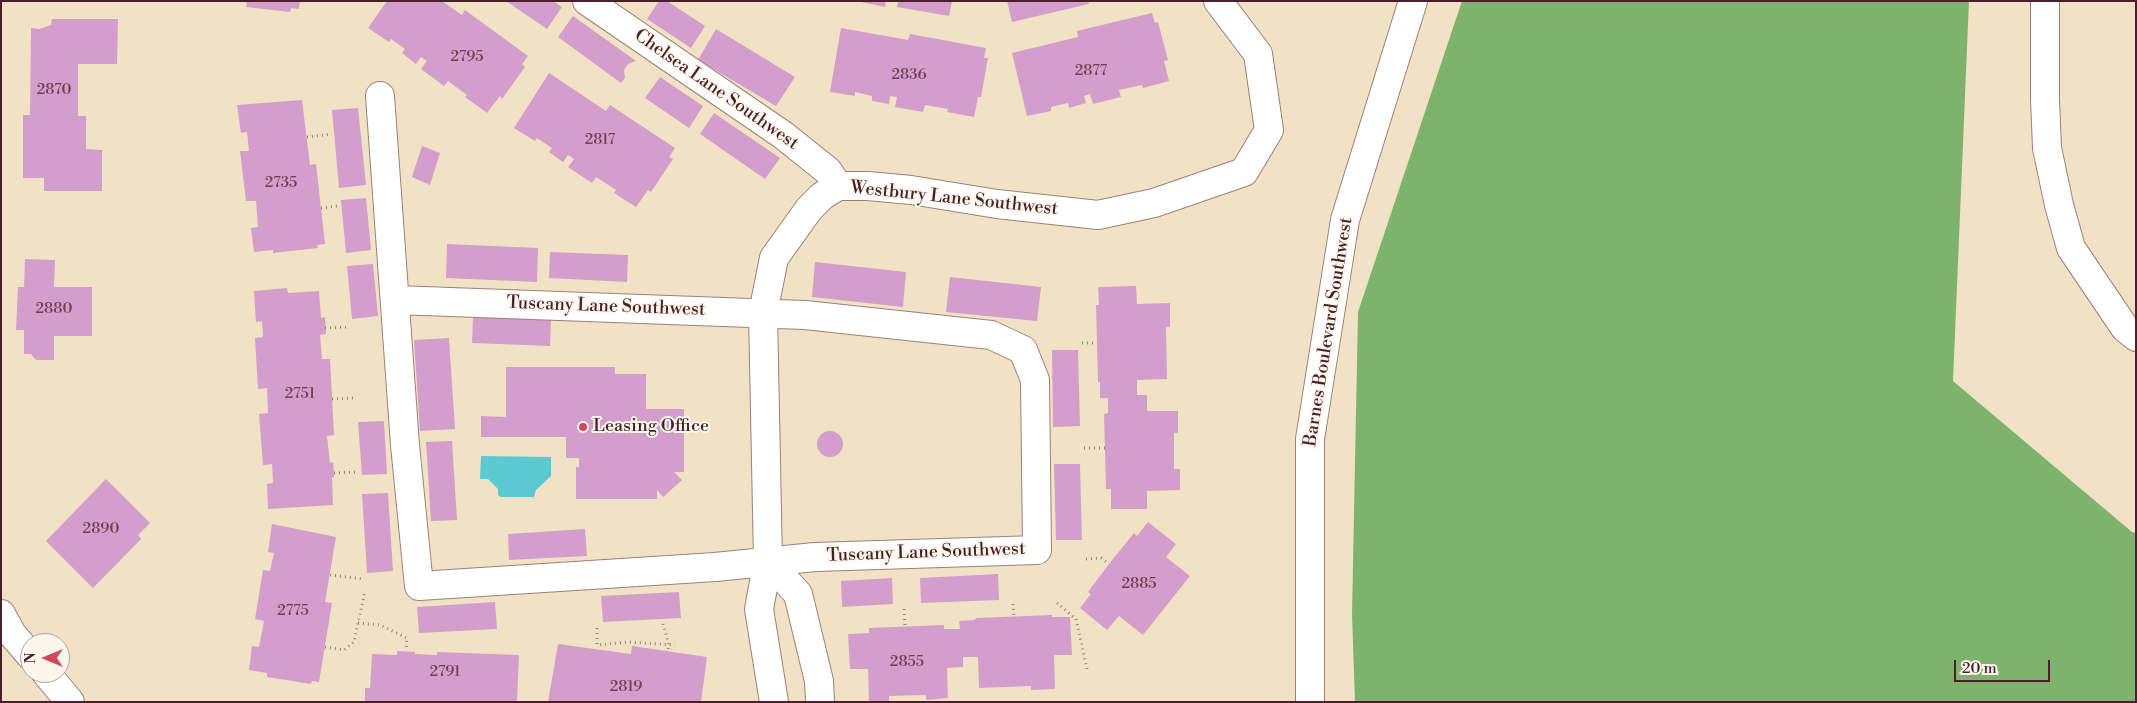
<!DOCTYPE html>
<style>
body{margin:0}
#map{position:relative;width:2137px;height:703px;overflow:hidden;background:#f2e2c5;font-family:"Libre Bodoni",serif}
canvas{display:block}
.frame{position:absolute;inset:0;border:2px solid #4a1f2b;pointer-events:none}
.north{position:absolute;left:20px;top:633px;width:50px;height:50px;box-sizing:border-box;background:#fbf7ec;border:1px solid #b4a19f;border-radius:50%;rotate:270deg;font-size:14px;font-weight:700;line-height:20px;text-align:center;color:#4a1f2b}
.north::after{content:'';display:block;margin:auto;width:18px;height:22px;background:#d1495b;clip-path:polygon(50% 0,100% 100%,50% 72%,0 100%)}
.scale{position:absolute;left:1954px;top:660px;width:96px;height:22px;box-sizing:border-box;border:2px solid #4a1f2b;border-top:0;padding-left:6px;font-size:15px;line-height:18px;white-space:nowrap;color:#4a1f2b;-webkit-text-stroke:4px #fbf7ec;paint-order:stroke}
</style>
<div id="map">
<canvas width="2137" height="703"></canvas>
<div class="frame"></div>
<div class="north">N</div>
<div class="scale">20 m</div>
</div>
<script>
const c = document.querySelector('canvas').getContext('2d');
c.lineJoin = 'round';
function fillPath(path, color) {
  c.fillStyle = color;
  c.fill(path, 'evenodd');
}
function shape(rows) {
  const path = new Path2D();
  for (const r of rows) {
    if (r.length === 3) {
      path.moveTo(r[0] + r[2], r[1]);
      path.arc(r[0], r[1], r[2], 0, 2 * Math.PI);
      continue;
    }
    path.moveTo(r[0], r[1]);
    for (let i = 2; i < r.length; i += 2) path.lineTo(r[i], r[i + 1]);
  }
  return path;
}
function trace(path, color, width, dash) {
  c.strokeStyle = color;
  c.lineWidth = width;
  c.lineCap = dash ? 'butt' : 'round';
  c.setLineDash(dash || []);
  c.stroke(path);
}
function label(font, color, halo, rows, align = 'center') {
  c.font = font + ' "Libre Bodoni",serif';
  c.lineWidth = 4;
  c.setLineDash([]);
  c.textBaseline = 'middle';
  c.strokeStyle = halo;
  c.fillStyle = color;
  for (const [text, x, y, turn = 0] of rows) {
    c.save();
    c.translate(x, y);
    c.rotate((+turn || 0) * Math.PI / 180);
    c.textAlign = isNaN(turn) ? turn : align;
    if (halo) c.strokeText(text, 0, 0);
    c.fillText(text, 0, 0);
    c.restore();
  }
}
fillPath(shape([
 [1462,1,1969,1,1953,381,2132,532,2136,533,2136,702,1355,702,1352,614,1358,312]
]), '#7eb36e');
fillPath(shape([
 [481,456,551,457,551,476,536,490,534,497,501,497,498,495,498,489,488,479,480,479]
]), '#5bc9d0');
fillPath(shape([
 [241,1,300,1,299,9,291,8,290,12,246,7,247,3],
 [387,1,442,1,462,15,465,10,528,56,522,64,525,67,502,99,500,96,487,113,465,97,467,95,448,81,444,86,421,69,427,61,421,57,416,64,402,53,405,49,391,39,389,42,368,28],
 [506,1,553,1,562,7,547,29],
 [659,1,667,1,705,26,691,48,647,19],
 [856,1,886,1,885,7],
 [898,1,952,1,949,16,897,7],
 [1007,1,1088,1,1089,4,1012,22],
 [1152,13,1155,23,1158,22,1168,60,1164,61,1169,81,1143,88,1142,85,1119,90,1121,97,1093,104,1090,94,1084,96,1086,103,1069,108,1068,103,1051,107,1051,111,1027,116,1012,53,1078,37,1077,31],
 [573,16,636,61,628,64,624,70,625,78,621,83,558,37],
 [52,19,118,19,117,64,78,64,78,116,86,116,86,149,102,150,102,191,44,191,44,178,23,178,23,115,30,115,31,28,40,29,51,25],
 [841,28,908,40,910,34,986,48,984,58,988,58,981,97,978,97,974,117,947,112,948,109,925,105,923,112,895,107,897,97,890,96,889,104,872,101,872,96,855,92,855,96,830,92],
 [716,29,795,77,776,106,698,60],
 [549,73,606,111,610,105,675,148,669,157,673,159,651,192,648,190,636,207,614,193,616,190,596,177,592,183,568,167,574,159,568,155,563,162,549,152,552,148,537,138,535,141,514,128],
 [660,77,703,106,689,128,645,98],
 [302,100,310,165,316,164,325,244,317,245,318,248,273,253,273,250,254,252,251,228,258,227,256,201,246,201,240,151,249,151,247,132,241,133,237,105],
 [358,108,366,185,339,188,332,110],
 [714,113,780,158,765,179,700,134],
 [422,146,440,153,430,185,412,177],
 [366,198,371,250,346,253,341,200],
 [447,244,538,248,537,282,446,278],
 [550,252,628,255,627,282,549,278],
 [25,259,55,260,54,287,92,287,92,336,54,336,54,360,36,360,31,354,24,354,24,330,16,330,18,287,24,287],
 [815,262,906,272,903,307,812,297],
 [373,264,378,316,352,319,347,266],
 [950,277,1041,287,1037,321,946,312],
 [1136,286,1137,304,1170,303,1170,327,1166,327,1167,379,1137,380,1137,395,1147,395,1147,411,1178,411,1178,433,1174,433,1174,469,1180,469,1180,490,1147,491,1147,509,1111,509,1111,489,1106,489,1104,414,1108,413,1108,398,1100,398,1100,382,1098,382,1096,305,1099,305,1098,287],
 [287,288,288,293,319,291,321,318,325,317,326,334,320,335,322,359,330,359,334,435,327,436,330,463,333,462,334,473,334,477,332,477,333,505,268,509,267,484,273,483,272,464,263,465,259,414,268,413,267,388,258,389,255,338,263,337,262,321,256,322,254,291],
 [473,316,551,320,550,346,472,343],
 [449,338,455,429,420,431,414,340],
 [1052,350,1078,350,1080,426,1053,427],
 [506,367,615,367,615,374,646,374,646,409,684,409,684,472,674,472,682,480,663,497,657,490,657,499,576,499,576,467,579,467,579,458,566,458,566,437,481,437,481,416,506,417],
 [384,421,387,474,362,475,358,422],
 [830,444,13],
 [452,441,457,520,431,521,426,442],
 [1054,464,1080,464,1082,540,1056,540],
 [106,479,150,523,138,535,141,539,93,588,46,541],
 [388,493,393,571,367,573,362,494],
 [1148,522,1176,544,1166,557,1190,576,1143,635,1119,616,1107,630,1080,608,1091,594,1088,592,1109,564,1134,533,1137,536],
 [272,524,336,537,325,602,332,603,319,682,312,681,311,684,267,677,267,673,249,670,252,646,259,647,264,621,255,619,263,570,270,571,274,553,268,552],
 [585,529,587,556,509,560,508,534],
 [998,574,999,600,921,603,920,578],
 [892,578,893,604,842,607,841,581],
 [679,592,681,618,603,622,601,596],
 [495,602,497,629,419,633,417,607],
 [1052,615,1052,617,1070,617,1072,655,1054,655,1055,689,1031,690,1031,686,979,688,978,657,963,657,963,667,947,668,948,698,926,700,926,695,889,696,889,702,869,702,868,669,850,669,848,634,869,633,869,628,944,625,944,629,960,629,959,621,975,620,976,618],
 [558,644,631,654,632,646,707,657,701,702,548,702],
 [397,651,415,652,415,654,437,655,437,652,519,655,517,702,365,702,365,688,370,688,372,654,397,655]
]), '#d39ecb');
const minor = shape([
 [587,1,783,135,828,171,838,186],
 [2045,1,2045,99,2047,148,2059,205,2071,248,2125,328,2136,337],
 [380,96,405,445,419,586,715,567,815,557,1037,550,1035,380,1023,350,991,335,805,315,396,300],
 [768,561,798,594,819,681,820,702],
 [774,702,759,609,768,561,763,313,774,258,809,209,822,196,838,186,868,186,911,190,997,204,1098,215,1154,203,1244,172,1269,130,1258,54,1218,1]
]);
const tertiary = shape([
 [1,614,12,634,30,655],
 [46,673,70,702],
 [1310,702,1310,439,1345,220,1413,1]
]);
trace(minor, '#9e8078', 30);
trace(tertiary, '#9e8078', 30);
trace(shape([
 [307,137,332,134],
 [321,208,338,206],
 [325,328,349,327],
 [1082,343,1097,343],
 [332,399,354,398],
 [1084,448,1105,448],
 [334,473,358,472],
 [1086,559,1101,558,1109,564],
 [330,575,364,579],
 [1057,603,1076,619,1087,669],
 [1013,604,1014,616],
 [904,609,905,626],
 [358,623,380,625,407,638,406,651],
 [663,624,669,645,668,651],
 [597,628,597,645,628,642,675,645],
 [325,647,344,650,354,642,365,591]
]), '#9e8078', 3, [1, 4]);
trace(minor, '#fff', 28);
trace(tertiary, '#fff', 28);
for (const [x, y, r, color] of [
 [583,427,5,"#d1495b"]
]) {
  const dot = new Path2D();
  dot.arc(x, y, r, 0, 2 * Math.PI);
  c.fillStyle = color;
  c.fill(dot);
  trace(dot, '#fbf7ec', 2);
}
label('15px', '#6c3f53', null, [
 ["2795",467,57],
 ["2877",1091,71],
 ["2836",909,75],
 ["2870",54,90],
 ["2817",600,140],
 ["2735",281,183],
 ["2880",54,309],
 ["2751",300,394],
 ["2890",101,529],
 ["2885",1139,584],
 ["2775",293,611],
 ["2855",907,662],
 ["2791",445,672],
 ["2819",626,687]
]);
label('18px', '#4a1f2b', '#fbf7ec', [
 ["Chelsea Lane Southwest",716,90,35],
 ["Westbury Lane Southwest",954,199,6],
 ["Tuscany Lane Southwest",606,307,2],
 ["Barnes Boulevard Southwest",1329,332,-81],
 ["Tuscany Lane Southwest",926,553,-2]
]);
label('18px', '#4a1f2b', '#fbf7ec', [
 ["Leasing Office",593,427]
], 'left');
</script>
